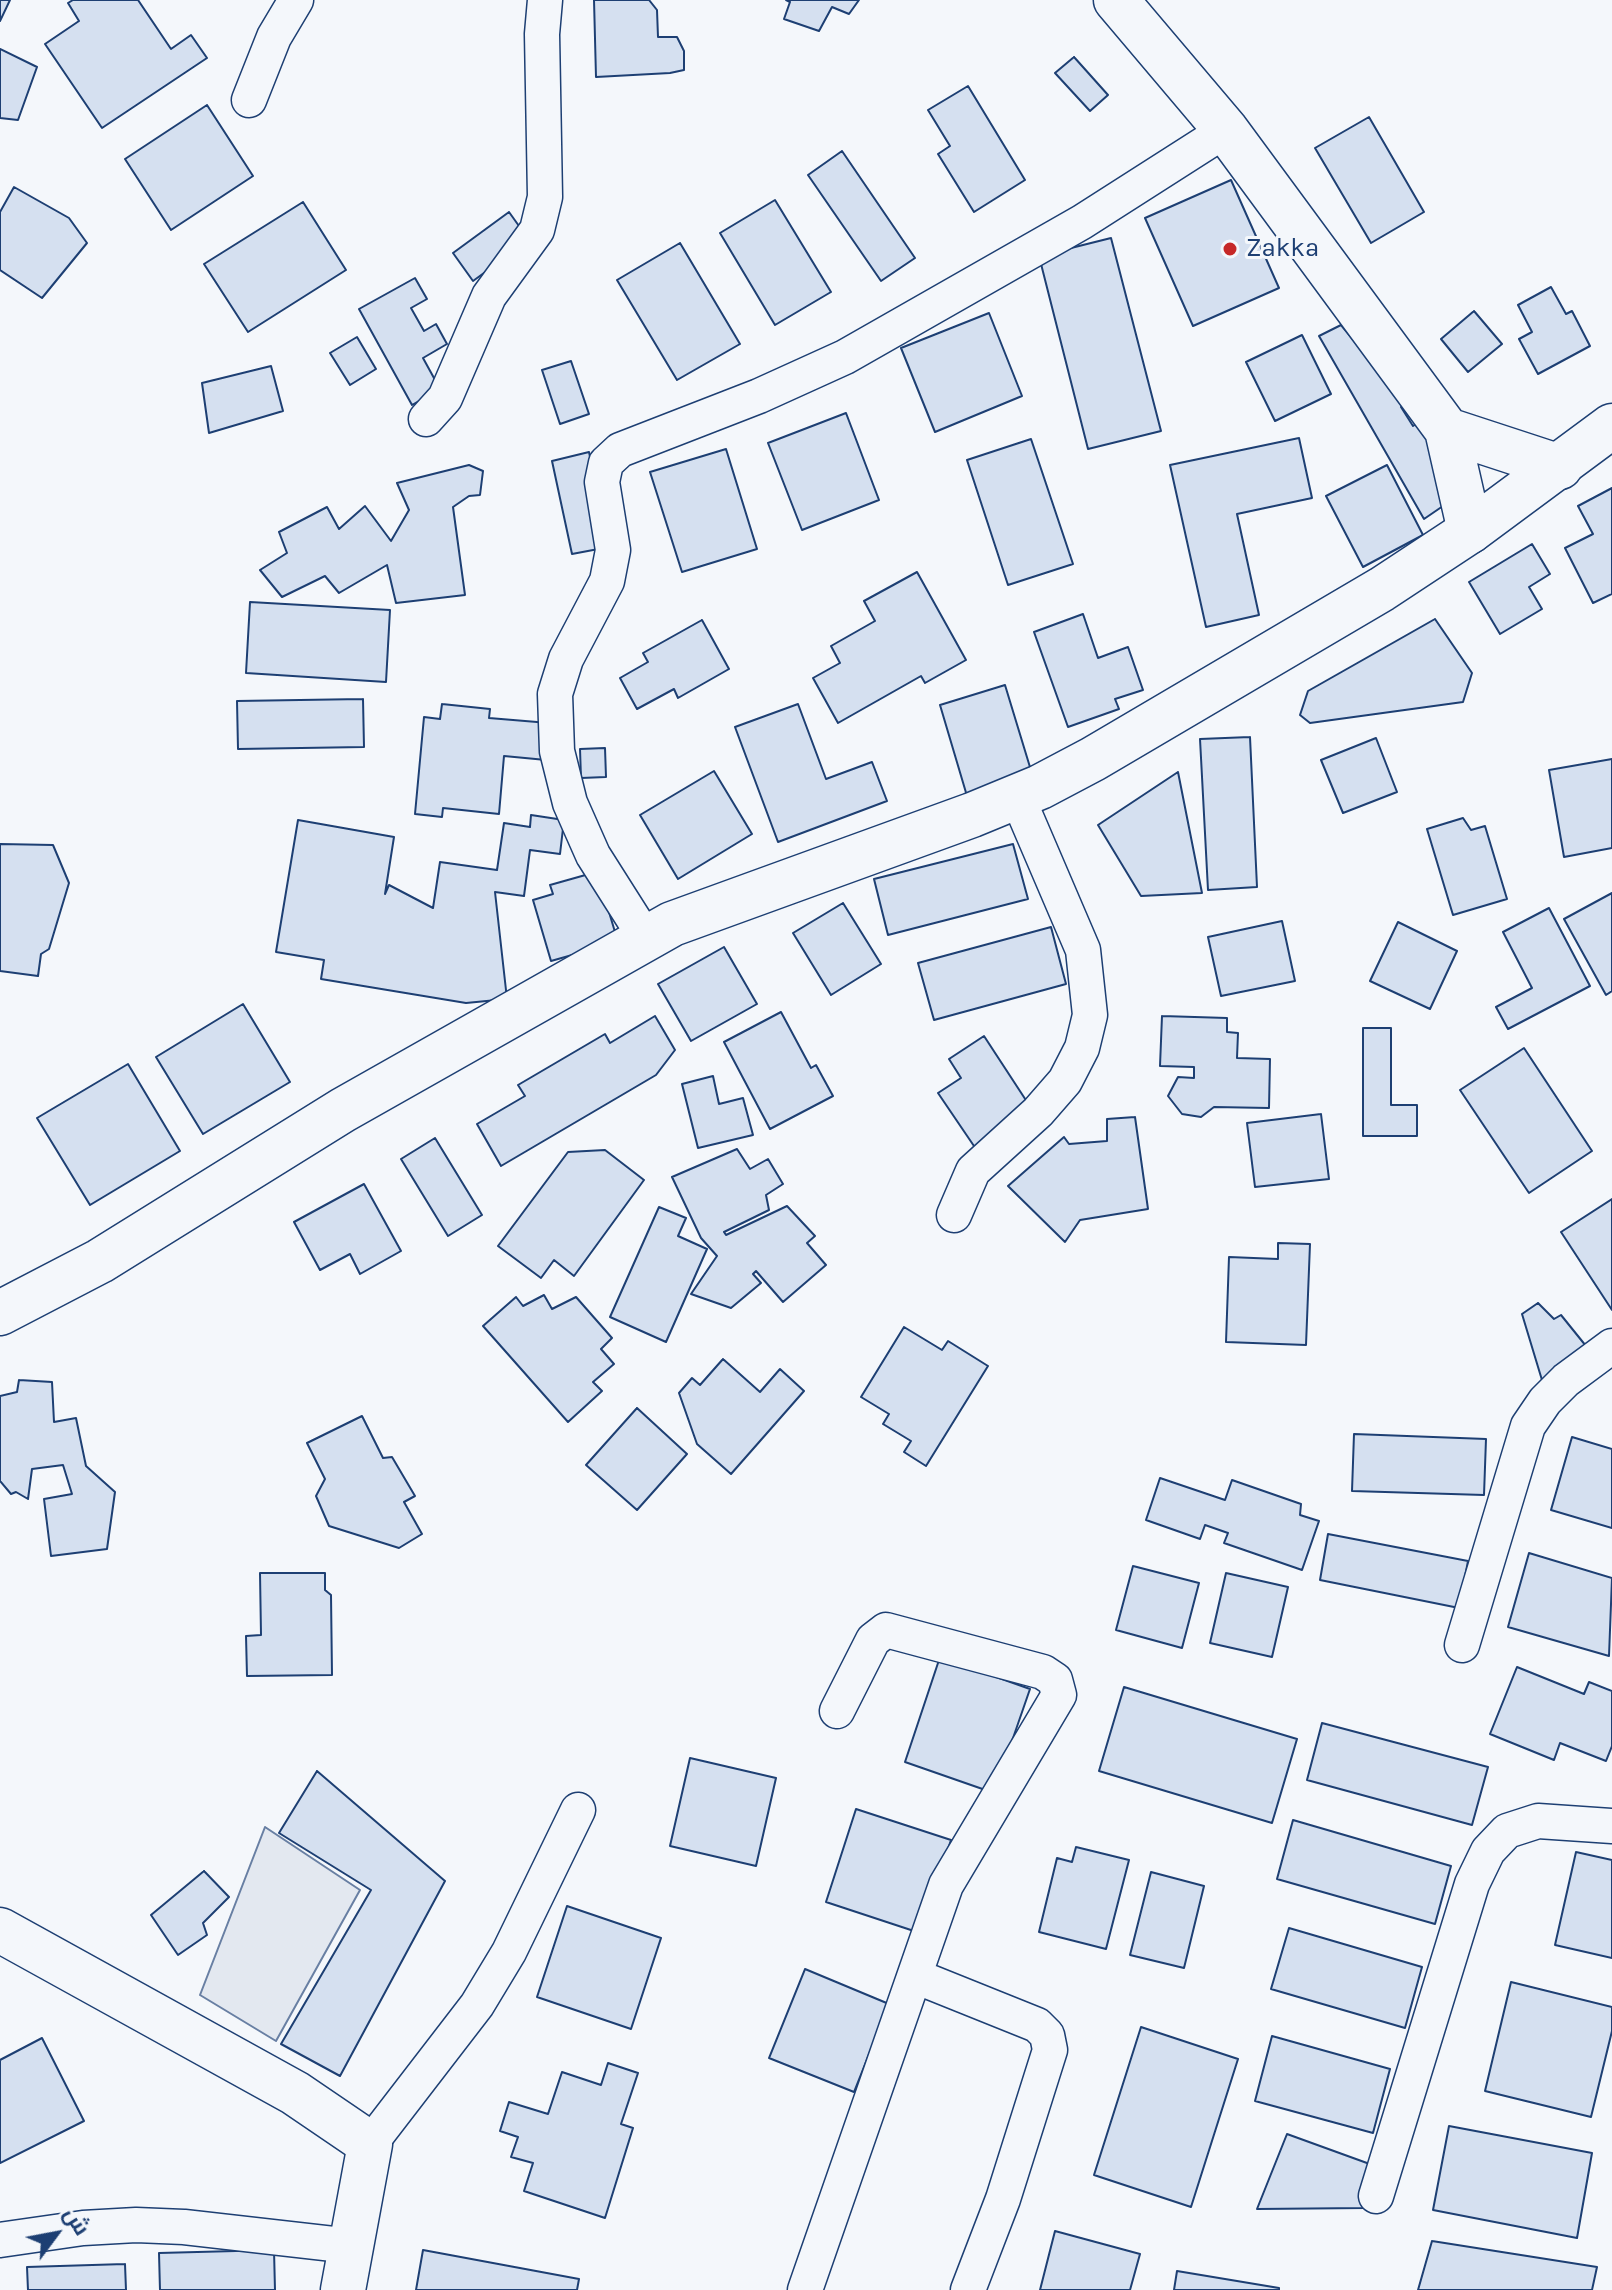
<!DOCTYPE html>
<meta charset="utf-8">
<style>
body{margin:0}
#map{position:relative;width:1612px;height:2290px;overflow:hidden;background:#f4f7fb;font-family:Karla,Cairo,sans-serif}
canvas{display:block}
.north{position:absolute;left:16px;top:2194px;width:80px;height:80px;-webkit-text-stroke:6px #f4f7fb;paint-order:stroke;rotate:58deg;font-size:22px;font-weight:700;line-height:32px;text-align:center;color:#1d3f73}
.north::after{content:'';display:block;margin:auto;width:28px;height:36px;background:#1d3f73;clip-path:polygon(50% 0,100% 100%,50% 72%,0 100%)}
</style>
<div id="map">
<canvas width="1612" height="2290"></canvas>
<div class="north">ش</div>
</div>
<script>
const c = document.querySelector('canvas').getContext('2d');
c.lineJoin = 'round';
function fillPath(path, color) {
  c.fillStyle = color;
  c.fill(path, 'evenodd');
}
function shape(rows) {
  const path = new Path2D();
  for (const r of rows) {
    path.moveTo(r[0], r[1]);
    for (let i = 2; i < r.length; i += 2) path.lineTo(r[i], r[i + 1]);
  }
  return path;
}
function trace(path, color, width, dash) {
  c.strokeStyle = color;
  c.lineWidth = width;
  c.lineCap = dash ? 'butt' : 'round';
  c.setLineDash(dash || []);
  c.stroke(path);
}
function label(font, color, halo, rows, align = 'center') {
  c.font = font + ' Karla,sans-serif';
  c.lineWidth = 6;
  c.setLineDash([]);
  c.textBaseline = 'middle';
  c.strokeStyle = halo;
  c.fillStyle = color;
  for (const [text, x, y, turn = 0] of rows) {
    c.save();
    c.translate(x, y);
    c.rotate((+turn || 0) * Math.PI / 180);
    c.textAlign = isNaN(turn) ? turn : align;
    if (halo) c.strokeText(text, 0, 0);
    c.fillText(text, 0, 0);
    c.restore();
  }
}
const parking = shape([
 [265,1827,360,1890,276,2041,200,1995,265,1827]
]);
fillPath(parking, '#e3e8f0');
trace(parking, '#687fa3', 2);
const building = shape([
 [0,0,10,0,0,21,0,0],
 [73,0,138,0,171,49,191,35,207,58,102,128,45,44,79,21,68,3,73,0],
 [594,0,649,0,657,10,658,37,677,37,684,51,684,70,670,73,596,77,594,0],
 [786,0,859,0,849,14,832,7,819,31,784,19,790,2,786,0],
 [0,49,37,67,18,120,0,118,0,49],
 [1074,57,1108,95,1090,111,1055,73,1074,57],
 [968,86,1025,180,974,212,938,154,950,146,928,110,968,86],
 [207,105,253,176,171,230,125,159,207,105],
 [1369,117,1424,212,1371,243,1315,148,1369,117],
 [842,151,915,258,881,281,808,175,842,151],
 [1231,180,1279,288,1193,326,1145,218,1231,180],
 [14,187,69,218,87,243,42,298,0,270,0,212,14,187],
 [775,200,831,292,775,325,720,233,775,200],
 [303,202,346,270,248,332,204,264,303,202],
 [509,212,529,240,473,281,453,253,509,212],
 [1111,238,1161,431,1088,449,1039,256,1111,238],
 [680,243,740,344,677,380,617,280,680,243],
 [415,278,427,299,411,308,424,331,436,324,447,344,423,358,440,389,412,405,359,309,415,278],
 [1551,287,1566,314,1572,311,1590,346,1538,374,1519,339,1532,332,1518,305,1551,287],
 [1474,311,1502,344,1468,372,1441,339,1474,311],
 [989,313,1022,396,935,432,901,348,989,313],
 [1341,325,1405,402,1401,407,1413,426,1420,421,1455,481,1443,506,1424,519,1319,336,1341,325],
 [1302,335,1331,394,1275,421,1246,362,1302,335],
 [357,337,376,369,350,385,330,353,357,337],
 [571,361,589,414,560,424,542,370,571,361],
 [271,366,283,411,209,433,202,383,271,366],
 [846,413,879,500,802,530,768,443,846,413],
 [1299,438,1312,498,1237,514,1259,615,1206,627,1170,465,1299,438],
 [1031,439,1073,564,1008,585,967,460,1031,439],
 [726,449,757,549,682,572,650,472,726,449],
 [589,452,609,547,572,554,552,461,589,452],
 [469,465,483,471,480,495,469,496,453,507,465,595,396,603,387,565,339,593,325,576,282,597,260,570,287,553,279,532,327,507,339,529,365,506,391,541,409,510,397,483,469,465],
 [1387,465,1423,535,1363,567,1326,496,1387,465],
 [1612,488,1612,594,1593,603,1565,548,1593,534,1578,506,1612,488],
 [1532,544,1550,574,1529,587,1542,609,1500,634,1469,582,1532,544],
 [917,572,966,660,925,683,921,676,838,723,813,678,840,663,831,646,875,621,864,601,917,572],
 [250,602,390,610,386,682,246,673,250,602],
 [1083,614,1098,658,1128,647,1143,690,1115,699,1119,709,1068,727,1034,632,1083,614],
 [1435,619,1472,673,1463,702,1310,723,1300,715,1308,691,1435,619],
 [702,620,729,669,678,698,674,689,637,709,620,678,648,662,643,653,702,620],
 [1005,685,1033,777,967,796,940,705,1005,685],
 [363,699,364,747,238,749,237,701,363,699],
 [442,704,490,709,489,718,549,723,546,760,504,756,499,814,443,808,442,817,415,814,424,717,440,719,442,704],
 [798,704,826,779,872,762,887,801,778,842,735,727,798,704],
 [1250,737,1257,887,1208,890,1200,739,1250,737],
 [1376,738,1397,792,1343,813,1321,760,1376,738],
 [605,748,606,777,581,778,580,749,605,748],
 [1612,759,1612,848,1564,857,1549,770,1612,759],
 [714,771,752,834,678,879,640,815,714,771],
 [1178,772,1202,893,1141,896,1098,825,1178,772],
 [531,815,564,820,560,854,530,850,524,896,495,892,507,999,466,1003,321,979,324,960,276,952,298,820,394,837,385,894,389,885,433,908,440,862,497,870,504,823,530,827,531,815],
 [1463,818,1471,830,1485,826,1507,899,1453,915,1427,829,1463,818],
 [0,844,53,845,69,883,49,949,41,954,38,976,0,971,0,844],
 [1013,844,1028,899,888,935,874,879,1013,844],
 [589,874,600,882,618,942,551,961,533,900,553,894,550,885,589,874],
 [1612,893,1612,991,1606,995,1564,919,1612,893],
 [843,903,881,964,831,995,793,933,843,903],
 [1549,908,1590,986,1508,1029,1496,1007,1532,988,1503,932,1549,908],
 [1282,921,1295,981,1221,996,1208,937,1282,921],
 [1398,922,1457,951,1430,1009,1370,981,1398,922],
 [1051,927,1066,984,934,1020,918,963,1051,927],
 [724,947,757,1004,691,1041,658,984,724,947],
 [243,1004,290,1082,203,1134,156,1057,243,1004],
 [781,1012,811,1068,816,1065,833,1096,770,1129,724,1042,781,1012],
 [655,1016,675,1050,656,1075,501,1166,477,1124,525,1096,518,1085,605,1034,610,1043,655,1016],
 [1162,1016,1227,1018,1227,1032,1238,1033,1237,1058,1270,1059,1269,1108,1214,1107,1201,1117,1182,1114,1168,1096,1178,1077,1194,1078,1194,1067,1160,1066,1162,1016],
 [1363,1028,1391,1028,1391,1105,1417,1105,1417,1136,1363,1136,1363,1028],
 [984,1036,1033,1111,976,1149,938,1093,961,1078,949,1059,984,1036],
 [1524,1048,1592,1151,1529,1193,1460,1090,1524,1048],
 [128,1064,180,1151,90,1205,37,1118,128,1064],
 [713,1076,719,1104,743,1098,753,1135,698,1148,682,1084,713,1076],
 [1321,1114,1329,1179,1255,1187,1247,1123,1321,1114],
 [1135,1117,1148,1209,1080,1220,1065,1242,1008,1186,1064,1137,1069,1144,1107,1141,1107,1119,1135,1117],
 [435,1138,482,1215,448,1236,401,1159,435,1138],
 [737,1149,750,1169,768,1159,783,1184,766,1195,769,1210,724,1232,726,1235,787,1206,815,1236,807,1243,826,1265,783,1302,756,1271,753,1274,761,1283,731,1308,691,1294,717,1256,701,1238,672,1177,737,1149],
 [605,1150,644,1180,574,1276,554,1260,541,1278,498,1246,568,1152,605,1150],
 [364,1184,401,1251,360,1274,350,1254,320,1270,294,1222,364,1184],
 [1612,1199,1612,1310,1561,1232,1612,1199],
 [659,1207,686,1218,678,1236,707,1249,666,1342,610,1317,659,1207],
 [1278,1243,1310,1244,1306,1345,1226,1342,1229,1257,1278,1259,1278,1243],
 [544,1295,552,1309,576,1297,612,1338,601,1349,614,1364,593,1382,602,1391,568,1422,483,1326,516,1297,523,1306,544,1295],
 [1538,1303,1554,1319,1561,1315,1586,1346,1545,1390,1522,1314,1538,1303],
 [904,1327,942,1350,948,1341,988,1366,926,1466,904,1452,911,1441,883,1424,889,1414,861,1397,904,1327],
 [723,1359,760,1392,780,1369,804,1391,731,1474,697,1444,679,1393,692,1378,700,1385,723,1359],
 [19,1380,52,1382,54,1422,76,1418,86,1466,115,1492,107,1549,51,1556,44,1499,72,1494,63,1465,32,1469,28,1499,16,1492,11,1494,0,1481,0,1396,17,1392,19,1380],
 [637,1408,687,1454,637,1510,586,1465,637,1408],
 [362,1416,383,1458,392,1457,415,1496,404,1502,422,1534,399,1548,329,1526,316,1496,325,1479,307,1443,362,1416],
 [1354,1434,1486,1439,1484,1495,1352,1491,1354,1434],
 [1572,1437,1612,1449,1612,1528,1551,1510,1572,1437],
 [1160,1478,1225,1500,1232,1480,1301,1504,1300,1515,1319,1521,1302,1570,1224,1543,1228,1533,1205,1525,1200,1539,1146,1520,1160,1478],
 [1328,1534,1468,1561,1459,1608,1320,1580,1328,1534],
 [1529,1553,1612,1578,1609,1656,1508,1627,1529,1553],
 [1133,1566,1199,1583,1182,1648,1116,1630,1133,1566],
 [260,1573,325,1573,325,1590,331,1595,332,1675,247,1676,246,1636,261,1635,260,1573],
 [1226,1573,1288,1587,1272,1657,1210,1643,1226,1573],
 [940,1657,1030,1689,994,1793,905,1762,940,1657],
 [1517,1667,1584,1694,1589,1682,1612,1691,1612,1746,1606,1761,1560,1743,1554,1760,1490,1734,1517,1667],
 [1124,1687,1297,1739,1272,1823,1099,1771,1124,1687],
 [1322,1723,1488,1767,1472,1825,1307,1780,1322,1723],
 [690,1758,776,1778,756,1866,670,1846,690,1758],
 [317,1771,445,1881,340,2076,281,2044,371,1890,279,1833,317,1771],
 [856,1809,951,1840,920,1933,826,1902,856,1809],
 [1293,1820,1451,1866,1435,1924,1277,1879,1293,1820],
 [1076,1847,1129,1860,1106,1949,1039,1932,1057,1858,1072,1862,1076,1847],
 [1576,1852,1612,1860,1612,1958,1555,1945,1576,1852],
 [204,1871,229,1897,203,1923,207,1935,178,1955,151,1915,204,1871],
 [1151,1872,1204,1886,1184,1968,1130,1955,1151,1872],
 [567,1906,661,1938,631,2029,537,1997,567,1906],
 [1289,1928,1422,1967,1405,2028,1271,1989,1289,1928],
 [805,1969,889,2004,854,2092,769,2058,805,1969],
 [1511,1982,1612,2007,1612,2031,1591,2117,1485,2091,1511,1982],
 [1141,2027,1238,2059,1191,2207,1094,2175,1141,2027],
 [1272,2036,1390,2069,1373,2133,1255,2101,1272,2036],
 [42,2038,84,2121,0,2163,0,2060,42,2038],
 [608,2063,638,2073,621,2124,633,2128,605,2218,524,2191,533,2163,511,2157,518,2137,500,2131,509,2102,548,2114,562,2072,601,2085,608,2063],
 [1449,2126,1592,2153,1577,2238,1433,2210,1449,2126],
 [1287,2134,1378,2167,1365,2208,1257,2209,1287,2134],
 [1055,2231,1140,2254,1130,2290,1040,2290,1055,2231],
 [1432,2241,1597,2267,1592,2290,1418,2290,1432,2241],
 [274,2250,275,2290,160,2290,159,2253,274,2250],
 [423,2250,579,2279,577,2290,416,2290,423,2250],
 [125,2264,126,2290,28,2290,27,2267,125,2264],
 [1177,2271,1279,2288,1279,2290,1174,2290,1177,2271]
]);
fillPath(building, '#d5e0f0');
trace(building, '#1d3f73', 2);
const minor = shape([
 [249,100,274,37,296,0],
 [426,419,445,398,489,296,537,230,545,197,542,34,545,0],
 [645,937,593,855,570,803,557,751,555,694,566,659,607,581,613,550,602,482,606,463,620,450,759,396,845,357,1082,222,1226,130],
 [954,1215,973,1171,1038,1112,1065,1081,1082,1048,1090,1015,1083,950,1017,796],
 [1462,1645,1528,1426,1545,1401,1566,1380,1612,1346],
 [915,1976,1037,2025,1047,2035,1050,2050,1003,2199,968,2290],
 [370,2144,477,2005,509,1952,578,1810],
 [1376,2196,1472,1884,1488,1851,1507,1831,1538,1821,1612,1826],
 [0,2240,83,2228,136,2225,184,2227,351,2246],
 [805,2290,946,1885,1059,1695,1055,1680,1043,1672,886,1630,873,1640,837,1711]
]);
const tertiary = shape([
 [1116,0,1226,130,1447,430,1470,531],
 [1447,430,1560,467],
 [0,1930,295,2093,370,2144,343,2290]
]);
const secondary = shape([
 [0,1313,100,1261,343,1110,672,924,972,815,1040,787,1093,759,1382,589,1470,531,1612,426]
]);
trace(minor, '#1d3f73', 37);
trace(tertiary, '#1d3f73', 47);
trace(secondary, '#1d3f73', 47);
trace(minor, '#f4f7fb', 34);
trace(tertiary, '#f4f7fb', 44);
trace(secondary, '#f4f7fb', 44);
for (const [x, y, r, color] of [
 [1230,249,8,"#c62828"]
]) {
  const dot = new Path2D();
  dot.arc(x, y, r, 0, 2 * Math.PI);
  c.fillStyle = color;
  c.fill(dot);
  trace(dot, '#f4f7fb', 3);
}
label('26px', '#1d3f73', '#f4f7fb', [
 ["Zakka",1246,249]
], 'left');
</script>
